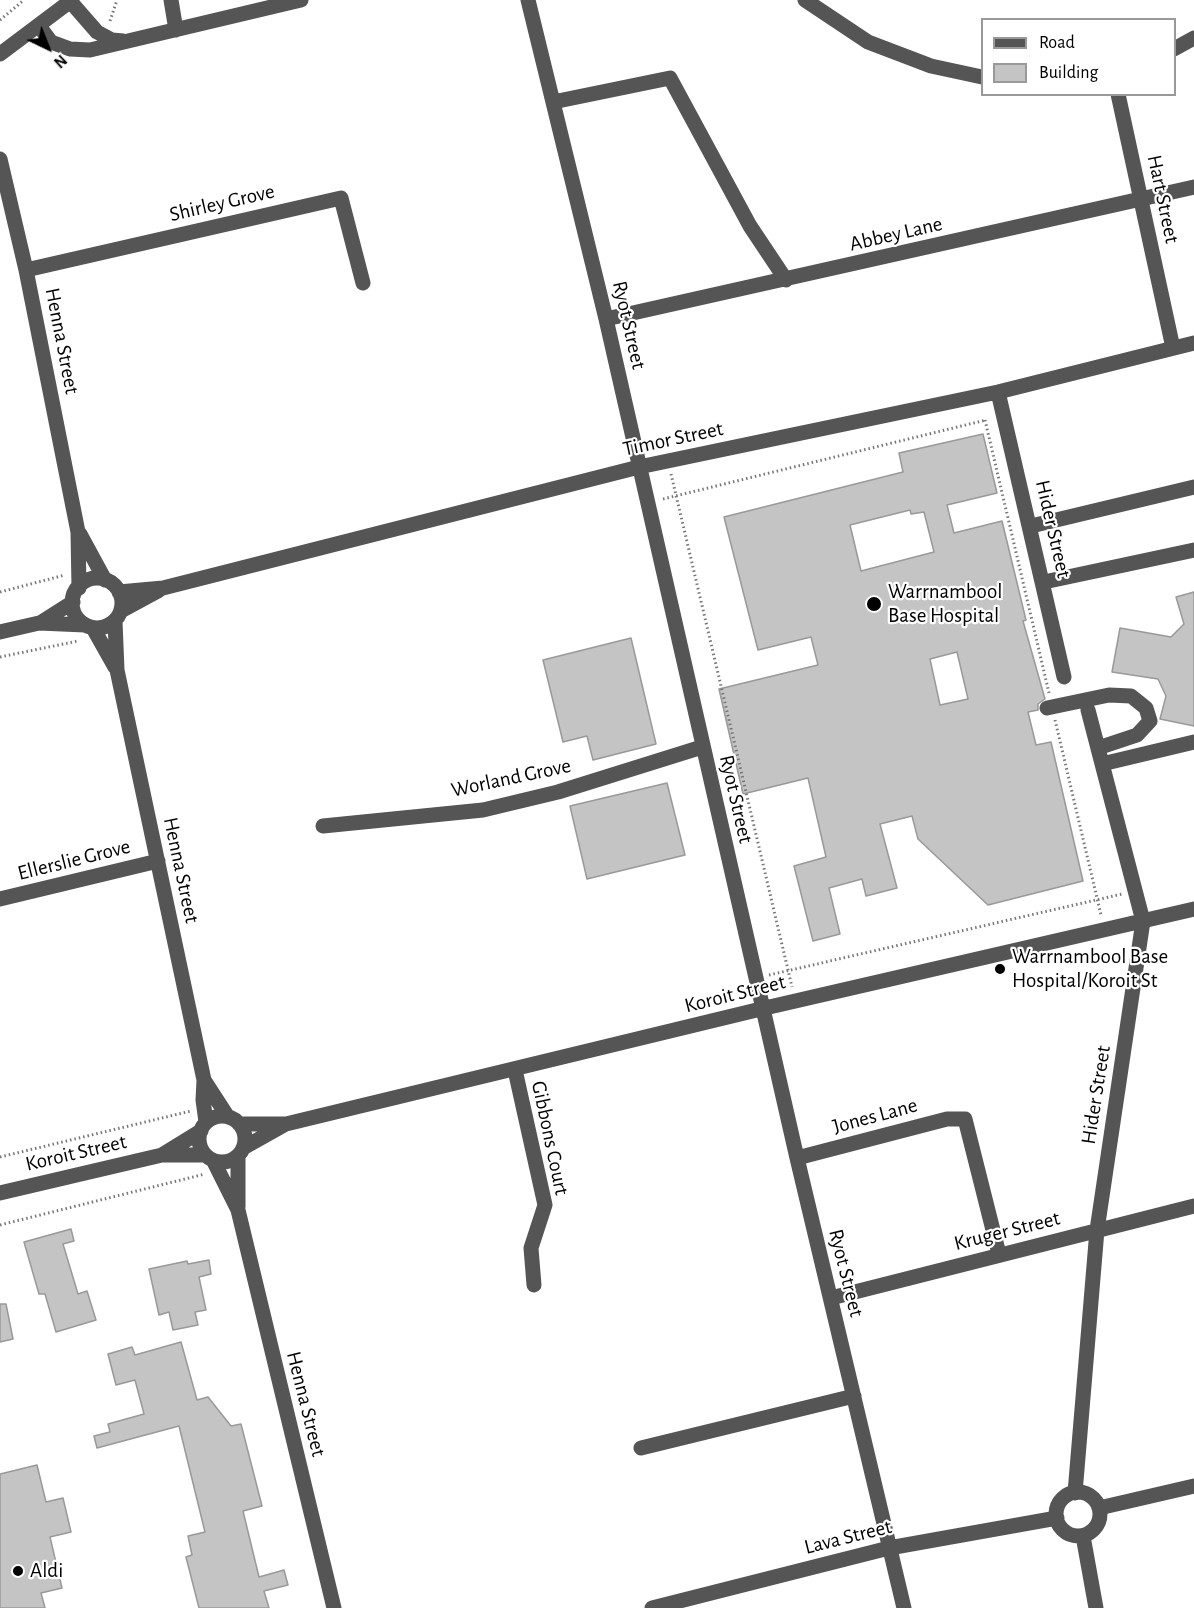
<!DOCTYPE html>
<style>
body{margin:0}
#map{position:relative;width:1194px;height:1608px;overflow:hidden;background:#fff;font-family:"Alegreya Sans",sans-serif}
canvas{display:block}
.legend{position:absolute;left:981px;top:18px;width:195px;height:78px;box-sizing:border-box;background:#fff;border:2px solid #999;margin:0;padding:8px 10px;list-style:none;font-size:18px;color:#000}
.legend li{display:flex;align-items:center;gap:12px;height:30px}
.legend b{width:30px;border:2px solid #999}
.north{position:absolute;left:18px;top:18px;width:60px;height:60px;-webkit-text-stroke:4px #fff;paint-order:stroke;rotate:137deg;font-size:16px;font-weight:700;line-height:24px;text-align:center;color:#000}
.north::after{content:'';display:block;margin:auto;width:21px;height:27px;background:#000;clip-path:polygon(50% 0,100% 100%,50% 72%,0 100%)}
</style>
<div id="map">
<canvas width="1194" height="1608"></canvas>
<ul class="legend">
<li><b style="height:8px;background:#555"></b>Road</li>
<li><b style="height:16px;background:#c4c4c4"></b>Building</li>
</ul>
<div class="north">N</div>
</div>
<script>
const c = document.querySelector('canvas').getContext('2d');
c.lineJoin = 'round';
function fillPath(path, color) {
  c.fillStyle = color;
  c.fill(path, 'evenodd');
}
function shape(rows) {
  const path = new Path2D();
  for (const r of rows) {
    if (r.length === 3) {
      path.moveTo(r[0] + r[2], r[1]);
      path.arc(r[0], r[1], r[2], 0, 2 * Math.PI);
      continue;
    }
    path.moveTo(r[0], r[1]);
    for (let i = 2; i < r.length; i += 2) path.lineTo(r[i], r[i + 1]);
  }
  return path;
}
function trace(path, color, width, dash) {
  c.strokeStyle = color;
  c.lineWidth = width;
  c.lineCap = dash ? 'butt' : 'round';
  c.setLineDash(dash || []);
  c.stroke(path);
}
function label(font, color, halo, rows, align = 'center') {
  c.font = font + ' "Alegreya Sans",sans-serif';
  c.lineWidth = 4.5;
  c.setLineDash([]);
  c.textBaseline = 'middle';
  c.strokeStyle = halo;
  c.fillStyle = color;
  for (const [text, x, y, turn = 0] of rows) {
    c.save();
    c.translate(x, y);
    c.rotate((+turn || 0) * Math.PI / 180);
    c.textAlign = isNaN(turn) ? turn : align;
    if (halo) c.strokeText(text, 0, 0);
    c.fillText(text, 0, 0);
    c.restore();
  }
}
const building = shape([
 [983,434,997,493,947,505,954,533,1002,521,1026,620,1023,621,1045,699,1038,704,1038,710,1028,712,1036,745,1051,742,1083,881,988,905,918,839,912,816,880,824,897,888,866,896,862,879,829,888,840,934,813,941,794,866,826,857,808,778,743,794,719,689,818,665,811,637,758,650,724,517,903,472,899,453,983,434],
 [910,510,911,514,924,512,934,552,861,571,850,525,910,510],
 [957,652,968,699,940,705,930,659,957,652],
 [1194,592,1194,726,1160,719,1166,696,1158,679,1112,672,1120,628,1171,637,1184,624,1176,597,1194,592],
 [631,638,656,744,593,760,587,736,563,742,543,660,631,638],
 [667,783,685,855,587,879,570,806,667,783],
 [71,1229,74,1241,63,1244,78,1294,87,1291,96,1320,56,1332,45,1294,39,1294,24,1242,71,1229],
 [209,1260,211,1274,199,1277,206,1310,195,1312,198,1325,173,1330,169,1312,159,1315,149,1269,187,1261,188,1264,209,1260],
 [0,1304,6,1304,13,1339,0,1342,0,1304],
 [181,1342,197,1400,208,1397,231,1426,241,1424,262,1506,243,1511,259,1577,284,1570,288,1585,264,1591,269,1608,199,1608,186,1557,192,1555,188,1536,205,1532,179,1426,97,1448,94,1436,110,1432,108,1424,144,1414,135,1380,116,1385,108,1354,132,1347,135,1355,181,1342],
 [37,1465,46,1502,63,1498,71,1532,50,1537,62,1588,41,1593,45,1608,0,1608,0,1474,37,1465]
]);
fillPath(building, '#c4c4c4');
trace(building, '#999', 1.5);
trace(shape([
 [0,20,24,0],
 [110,21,117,0],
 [985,420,1049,693],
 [671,474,792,987],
 [663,499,986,420],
 [0,592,65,575],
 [0,657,78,641],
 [1055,720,1101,915],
 [769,975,1122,894],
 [0,1157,191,1111],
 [0,1225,205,1174]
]), '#777', 3, [1.5, 3]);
trace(shape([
 [171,0,176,30],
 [528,0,606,319,797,1158,904,1608],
 [805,0,868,42,931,66,982,77],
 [70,1,97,32,112,40,123,41],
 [39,26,51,42,70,49,90,50,301,0],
 [1174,49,1194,38],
 [0,54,72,0],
 [1118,94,1173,348],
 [553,102,670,78,750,226,786,280],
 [0,159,26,270,78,532,79,588],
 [26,270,341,198,363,283],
 [606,319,1194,187],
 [998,392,1064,677],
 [1031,526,1194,487],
 [80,534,105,580],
 [97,603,25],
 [1044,582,1194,550],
 [119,592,163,588,639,467,998,392,1194,343],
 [121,611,158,591],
 [115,621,117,670,204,1080,203,1100,206,1122],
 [40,623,73,602],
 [93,628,115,667],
 [0,632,39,623,85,625],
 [1047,708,1109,695,1131,696,1146,708,1150,721,1137,735,1098,748],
 [1102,764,1194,742],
 [323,826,483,810,558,792,702,747],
 [0,899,158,861],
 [515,1070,545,1205,531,1248,534,1285],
 [204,1080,228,1117],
 [222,1139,23],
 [239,1124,286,1124,765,1008,1194,909],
 [243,1148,284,1125],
 [162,1155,201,1131],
 [797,1158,947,1119,965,1119,999,1254],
 [213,1160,238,1210,334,1608],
 [0,1193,162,1155,205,1155],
 [238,1207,238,1156],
 [831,1298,1194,1206],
 [641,1448,854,1396],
 [1078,1514,22],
 [1075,1493,1097,1230,1143,921,1088,710],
 [1099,1508,1194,1486],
 [1083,1536,1096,1608],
 [652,1608,889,1548,1057,1518]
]), '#555', 15);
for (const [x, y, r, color] of [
 [874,604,8,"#000"],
 [1000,969,6,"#000"],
 [18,1571,6,"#000"]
]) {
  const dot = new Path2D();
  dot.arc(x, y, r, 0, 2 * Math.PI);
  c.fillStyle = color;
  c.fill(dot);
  trace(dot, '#fff', 2);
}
label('21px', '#000', '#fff', [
 ["Hart Street",1163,199,78],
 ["Shirley Grove",222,203,-13],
 ["Abbey Lane",896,234,-13],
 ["Ryot Street",629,325,77],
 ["Henna Street",62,341,79],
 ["Timor Street",673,439,-12],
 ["Hider Street",1053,529,77],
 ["Worland Grove",511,778,-12],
 ["Ryot Street",736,799,77],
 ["Ellerslie Grove",74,860,-14],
 ["Henna Street",181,870,78],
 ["Koroit Street",735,994,-14],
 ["Hider Street",1096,1095,-81],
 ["Jones Lane",875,1116,-15],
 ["Gibbons Court",550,1138,78],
 ["Koroit Street",76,1153,-13],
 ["Kruger Street",1007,1231,-14],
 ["Ryot Street",846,1273,76],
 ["Henna Street",306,1404,76],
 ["Lava Street",848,1537,-14]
]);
label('21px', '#000', '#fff', [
 ["Warrnambool",888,592],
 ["Base Hospital",888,616],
 ["Warrnambool Base",1012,957],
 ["Hospital/Koroit St",1012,981],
 ["Aldi",30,1571]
], 'left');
</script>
